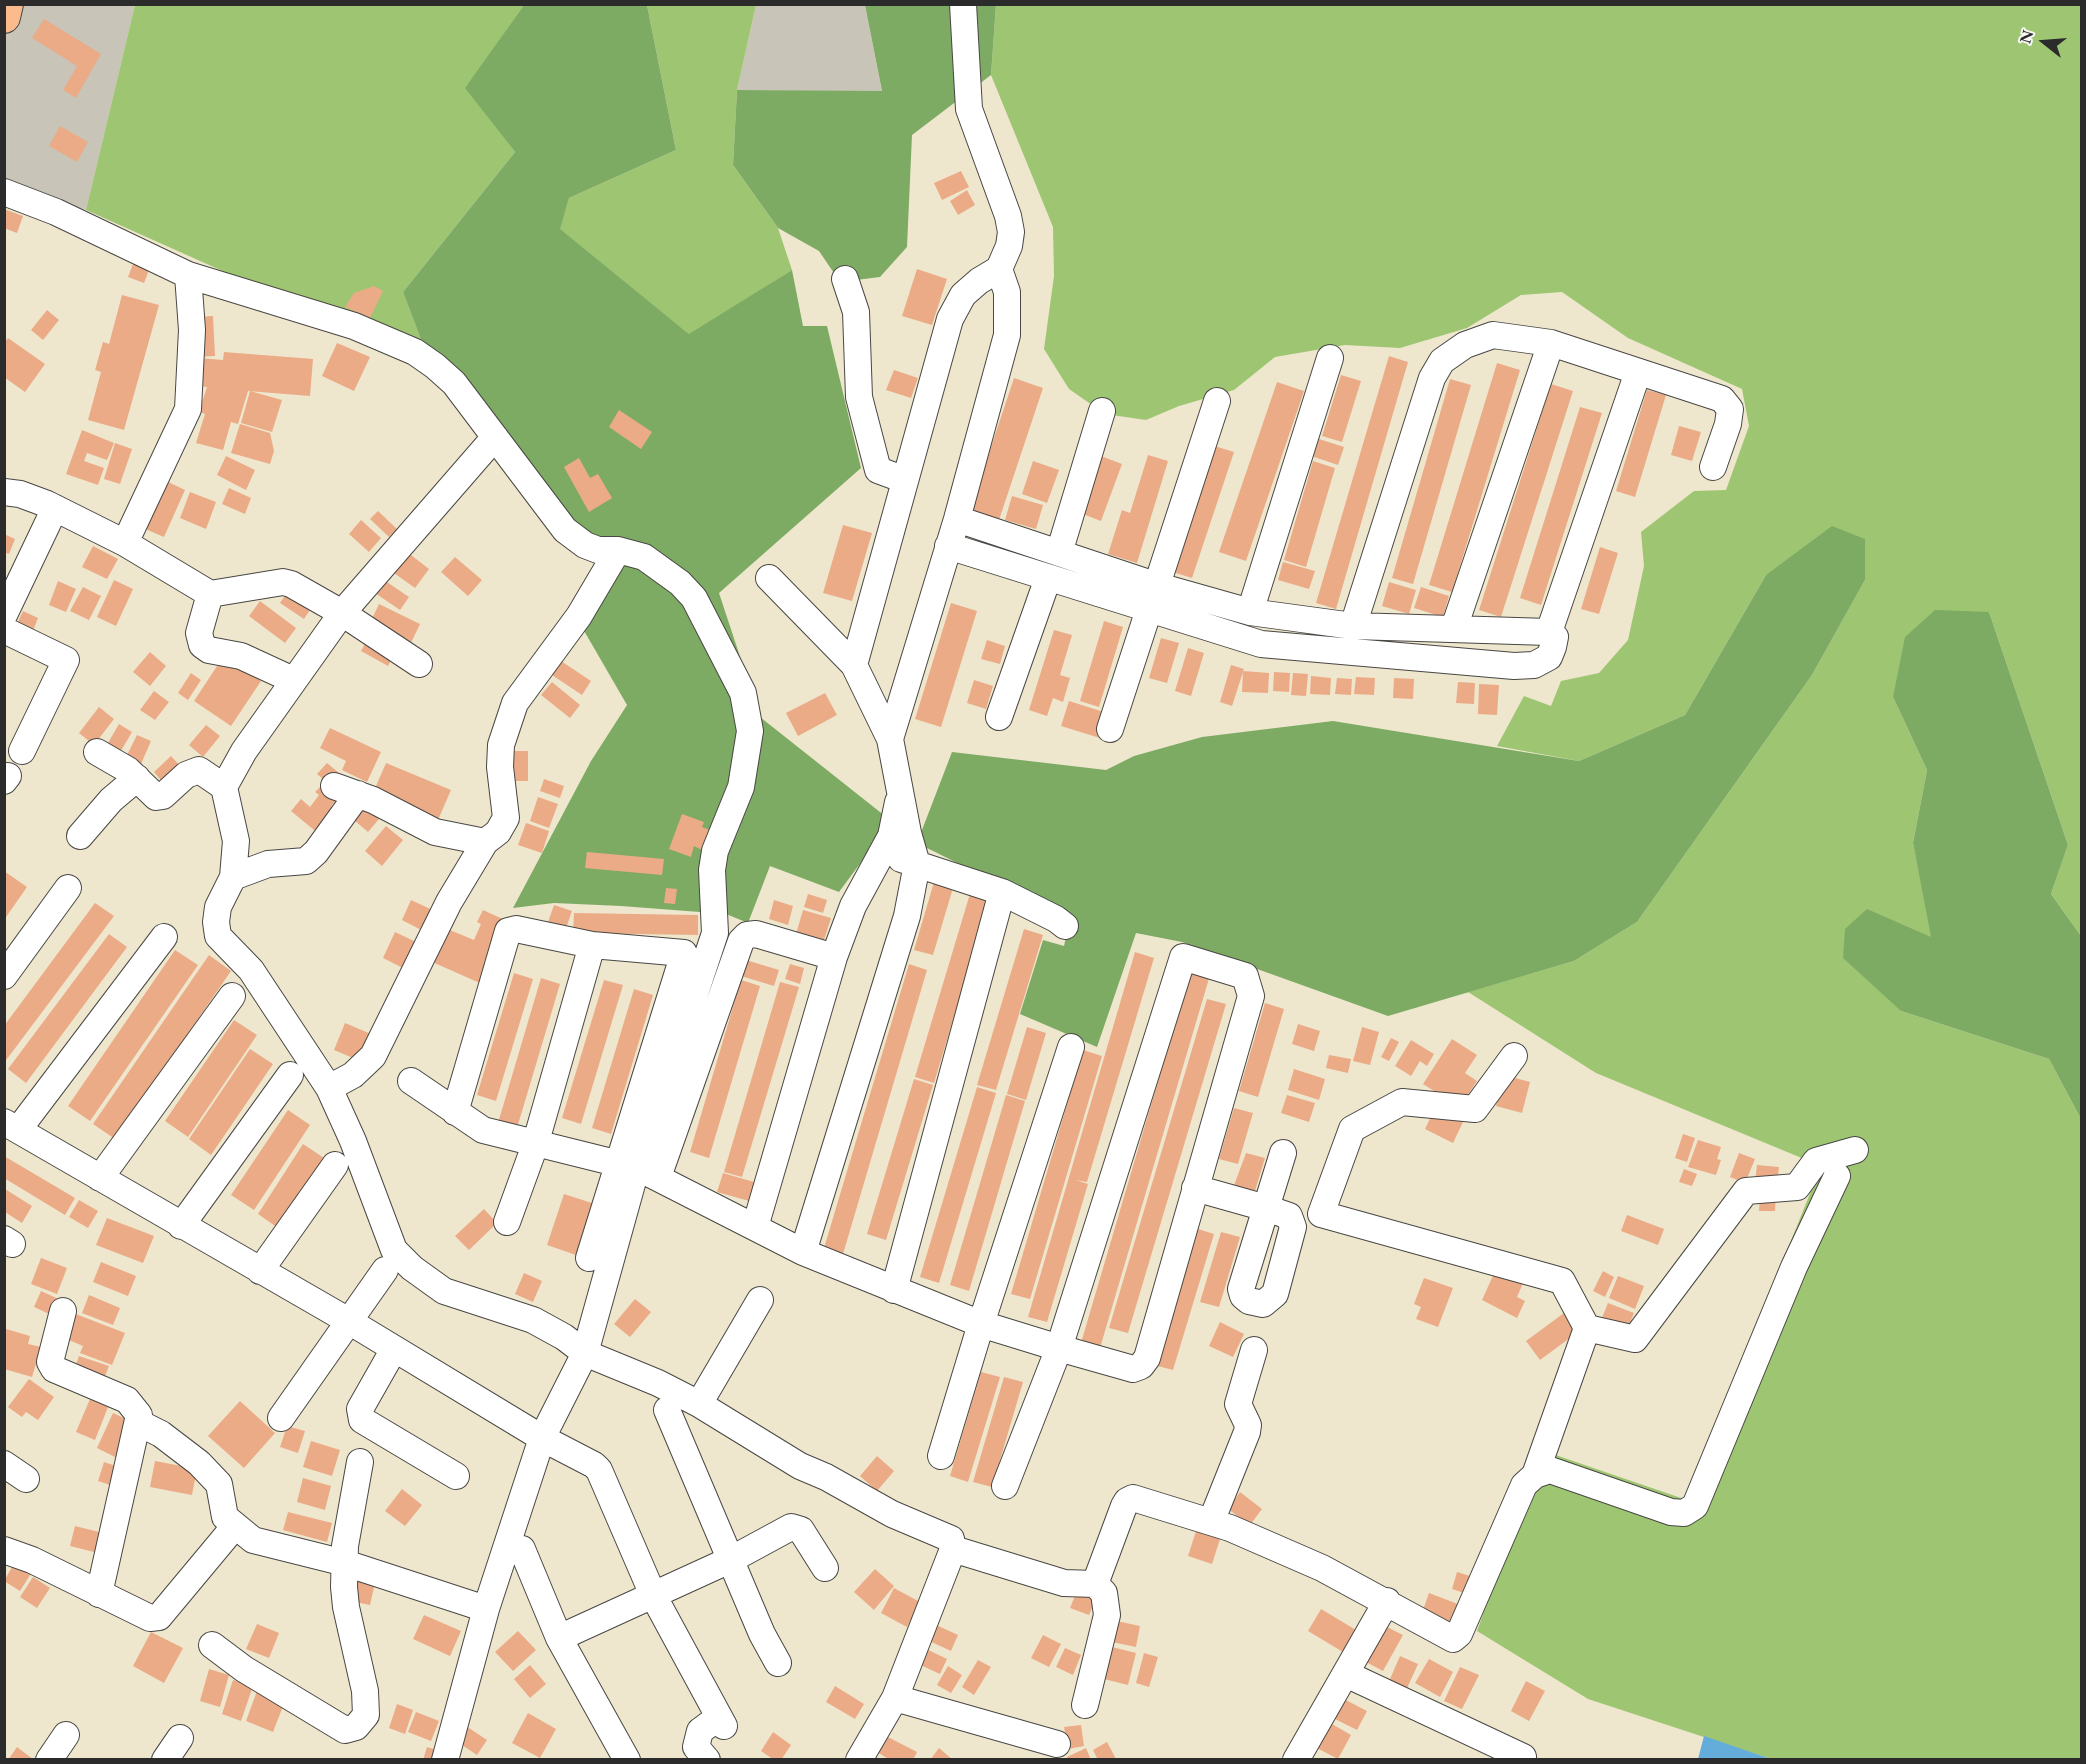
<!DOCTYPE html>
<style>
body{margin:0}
#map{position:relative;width:2086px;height:1764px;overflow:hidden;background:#eee7ce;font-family:"EB Garamond",serif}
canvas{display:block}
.frame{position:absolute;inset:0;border:6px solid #2b2b2b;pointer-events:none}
.north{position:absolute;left:2014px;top:12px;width:60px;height:60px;-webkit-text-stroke:4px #f6f6f2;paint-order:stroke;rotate:287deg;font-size:16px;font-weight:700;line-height:24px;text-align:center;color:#2b2b2b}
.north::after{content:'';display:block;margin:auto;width:21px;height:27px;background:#2b2b2b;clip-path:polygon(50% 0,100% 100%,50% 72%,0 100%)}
</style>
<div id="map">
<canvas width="2086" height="1764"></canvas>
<div class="frame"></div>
<div class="north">N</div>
</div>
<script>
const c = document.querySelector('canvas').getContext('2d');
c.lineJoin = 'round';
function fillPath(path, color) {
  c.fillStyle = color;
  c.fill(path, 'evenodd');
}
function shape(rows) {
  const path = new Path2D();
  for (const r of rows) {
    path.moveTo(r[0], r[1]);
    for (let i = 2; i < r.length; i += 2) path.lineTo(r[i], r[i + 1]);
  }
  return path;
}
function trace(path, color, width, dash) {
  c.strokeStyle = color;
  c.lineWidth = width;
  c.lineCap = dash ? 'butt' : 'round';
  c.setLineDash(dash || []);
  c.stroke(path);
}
fillPath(shape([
 [4,5,135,5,86,210,5,185],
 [756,5,865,5,882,92,737,90]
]), '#c8c4b8');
fillPath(shape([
 [135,5,524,5,466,88,515,152,403,292,432,369,368,336,86,210],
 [647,5,756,5,737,90,733,165,778,228,792,270,690,335,559,229,569,198,676,150],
 [996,5,2081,5,2081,936,2051,894,2068,845,1989,612,1893,697,1927,770,1913,843,1932,937,1901,1011,2049,1059,2081,1119,2081,1759,1771,1759,1588,1699,1477,1631,1541,1450,1687,1500,1821,1166,1596,1073,1468,992,1574,961,1637,922,1812,675,1865,580,1766,575,1685,715,1579,761,1497,746,1524,696,1551,706,1561,681,1599,673,1628,640,1644,566,1641,532,1694,491,1726,490,1749,426,1742,389,1628,338,1562,292,1521,295,1467,328,1400,348,1345,345,1275,357,1234,390,1179,406,1146,420,1105,414,1069,389,1044,349,1054,276,1053,227,991,75]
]), '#9ec672');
fillPath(shape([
 [524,5,647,5,676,150,569,198,560,229,689,334,792,270,803,326,827,326,861,468,719,593,760,717,885,816,879,838,839,892,770,866,748,923,726,914,621,906,554,903,513,908,591,761,627,705,583,629,612,568,432,369,403,292,515,152,465,88],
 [865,5,996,5,991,75,912,135,907,247,880,277,840,282,819,251,778,228,733,165,737,90,882,91],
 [1832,526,1865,539,1865,580,1812,675,1637,922,1574,961,1388,1016,1182,942,1136,933,1097,1047,1020,1014,1043,940,1064,946,1070,919,917,843,952,752,1106,770,1134,756,1202,737,1333,721,1579,761,1685,715,1766,575],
 [1935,610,1989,612,2068,845,2051,894,2081,936,2081,1119,2049,1059,1901,1011,1843,958,1845,929,1867,909,1931,937,1913,843,1927,770,1893,697,1905,637]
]), '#7eab64');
fillPath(shape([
 [1704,1736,1771,1759,1698,1759]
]), '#64addb');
fillPath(shape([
 [44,19,101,54,76,98,63,90,77,66,32,38],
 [60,126,88,142,77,162,49,146],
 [961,171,969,187,942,200,934,183],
 [967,190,975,205,958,215,950,201],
 [4,209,23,216,17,233,4,228],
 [133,264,149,270,144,283,128,277],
 [917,269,947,279,932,325,902,316],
 [374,286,383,291,370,318,345,307,354,293],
 [122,295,159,305,124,430,88,420,101,372,95,370,103,342,109,344],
 [47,310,59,320,43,340,31,330],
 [213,316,215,356,196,357,194,317],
 [8,338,45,364,25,392,4,377,4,343],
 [337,343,370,357,354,391,322,376],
 [224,352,313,359,310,396,248,391,238,424,231,422,223,450,196,443,205,414,199,412,207,387,196,386,199,358,223,360],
 [1389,356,1408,362,1336,609,1316,603],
 [1497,363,1520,370,1452,592,1429,585],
 [894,370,918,378,911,398,886,390],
 [1341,375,1361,381,1342,442,1322,436],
 [1014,378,1043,388,999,520,970,510],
 [1450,379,1471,385,1413,584,1392,578],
 [1277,382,1304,391,1246,561,1219,552],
 [1551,384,1573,391,1501,617,1479,610],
 [1647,390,1666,395,1635,497,1616,491],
 [250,391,282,400,272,432,241,423],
 [1580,407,1602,413,1541,605,1520,598],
 [619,410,652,432,641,449,609,427],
 [240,424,270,433,274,451,270,464,231,453],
 [1679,426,1701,432,1692,461,1671,455],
 [82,430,114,443,107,460,87,453,84,461,104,468,98,485,66,474],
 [1316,438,1344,447,1338,465,1311,456],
 [115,443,132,449,120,484,104,479],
 [1208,444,1234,452,1192,578,1166,570],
 [1148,455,1168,461,1137,563,1108,554,1122,510,1130,513],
 [226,456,255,470,246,490,217,475],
 [1101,456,1122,464,1101,521,1080,513],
 [579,458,590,478,598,474,612,498,589,512,564,467],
 [1033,461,1059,470,1047,503,1022,494],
 [1313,461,1335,468,1306,567,1284,560],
 [164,480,185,490,164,537,143,528],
 [229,488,251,498,245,514,222,504],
 [190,492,216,502,206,529,180,518],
 [1012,496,1043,505,1036,529,1005,520],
 [378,511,397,529,389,537,370,519],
 [361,520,381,538,369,552,349,534],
 [843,525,872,533,852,601,823,593],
 [4,534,15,539,9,554,4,552],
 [93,546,118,559,107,579,82,567],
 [1600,547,1618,553,1599,614,1581,609],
 [402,548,429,569,415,588,387,568],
 [455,557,482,580,468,596,441,572],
 [1283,562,1315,571,1309,589,1278,580],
 [381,578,409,597,400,610,372,591],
 [114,580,133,589,116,626,97,617],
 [58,581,76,589,66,612,49,605],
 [1389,582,1416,590,1409,614,1382,606],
 [83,587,101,596,89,620,70,611],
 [1421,587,1449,596,1443,617,1414,608],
 [288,591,312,607,304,619,280,603],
 [260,601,296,628,285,643,249,616],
 [951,603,977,611,941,727,915,719],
 [379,604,420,624,410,645,369,625],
 [23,611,38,618,32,633,16,626],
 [1104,621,1123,627,1099,707,1080,701],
 [1054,630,1072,635,1060,675,1070,678,1063,702,1053,698,1047,716,1029,710],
 [369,636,396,651,388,666,361,651],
 [1161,638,1179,643,1167,683,1149,678],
 [987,640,1005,646,1000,664,981,659],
 [1188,648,1204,653,1191,696,1175,691],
 [150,652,166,666,150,686,133,672],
 [223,657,261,681,231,726,194,701],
 [561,661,591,681,582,695,552,675],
 [1231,665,1244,669,1232,706,1220,702],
 [1243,671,1269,673,1268,693,1242,692],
 [1274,672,1290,673,1289,692,1273,691],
 [191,673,201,680,188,700,178,693],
 [1293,673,1308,674,1306,696,1291,695],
 [1311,676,1331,678,1330,695,1310,694],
 [1356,677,1375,678,1374,695,1354,694],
 [1337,678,1352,679,1351,695,1335,694],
 [1394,678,1414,679,1413,699,1393,698],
 [974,680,993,686,986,709,967,703],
 [552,682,580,705,570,718,541,695],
 [1458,682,1475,683,1474,704,1456,703],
 [1479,684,1499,685,1497,715,1478,714],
 [154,691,169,702,155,720,140,710],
 [825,693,837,715,798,736,786,713],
 [1069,701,1107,713,1100,738,1061,726],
 [99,707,114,719,94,745,79,733],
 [119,724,132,732,118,756,105,748],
 [206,725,220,736,203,757,189,745],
 [330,728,381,752,367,782,342,770,346,761,320,748],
 [137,735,151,741,141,764,126,757],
 [505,751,528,751,528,781,506,781],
 [171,756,184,770,166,786,154,772],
 [327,763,339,773,329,784,317,774],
 [386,763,451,790,438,820,373,793],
 [544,779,564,786,560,798,540,791],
 [322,785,338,798,331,806,338,812,320,835,291,811,301,799,310,807,319,795,315,792],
 [538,797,558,804,549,828,530,821],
 [364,807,379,819,368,832,354,820],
 [682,814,704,822,702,827,710,830,702,850,694,846,691,857,669,849],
 [526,823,549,831,542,853,518,845],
 [386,826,403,840,382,866,365,851],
 [587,852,664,859,662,875,585,868],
 [4,871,27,887,4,920],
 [934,882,953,888,933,955,914,950],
 [972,887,991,893,934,1083,915,1077],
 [666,888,677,889,675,904,664,903],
 [808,894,827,900,823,913,804,907],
 [411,900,439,913,429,934,402,920],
 [774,900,793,906,788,925,769,919],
 [95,903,114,916,4,1063,4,1026],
 [554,905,572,911,564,934,546,928],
 [483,910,505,920,482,984,430,961,445,928,474,940,481,924,477,922],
 [803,910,831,918,824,940,796,934],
 [574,913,698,915,698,935,573,933],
 [1024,929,1043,935,996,1090,977,1085],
 [395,932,416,942,403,968,383,958],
 [109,934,127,947,26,1083,8,1069],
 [175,950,198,965,90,1121,68,1106],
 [1135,952,1154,958,1087,1182,1076,1180,1088,1184,1047,1322,1028,1317],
 [209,955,231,971,115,1139,93,1124],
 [746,960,779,970,774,986,741,976],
 [790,964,804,968,800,984,785,979],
 [909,964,927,970,843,1254,824,1248],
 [1191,969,1210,975,1100,1348,1081,1343],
 [514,973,533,979,496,1101,477,1095],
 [541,978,560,984,517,1128,498,1123],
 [604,980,623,985,581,1124,562,1118],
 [741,980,760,986,709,1158,690,1152],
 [780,982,799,987,742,1177,724,1172],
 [634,989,653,995,611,1134,592,1128],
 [1207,999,1226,1004,1128,1333,1109,1328],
 [1265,1003,1284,1009,1258,1097,1239,1091],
 [234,1020,257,1035,188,1137,165,1121],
 [345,1023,371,1034,360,1061,334,1050],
 [1298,1024,1320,1031,1314,1051,1292,1044],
 [1027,1027,1046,1033,1026,1100,1007,1094],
 [1362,1027,1379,1032,1370,1065,1353,1061],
 [1391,1038,1399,1042,1389,1061,1381,1057],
 [1452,1039,1477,1055,1465,1073,1477,1081,1460,1107,1423,1084],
 [1411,1040,1434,1054,1427,1066,1420,1061,1411,1076,1395,1066],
 [250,1049,273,1064,211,1155,189,1139],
 [1083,1050,1102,1056,1030,1299,1011,1294],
 [1329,1055,1351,1059,1348,1073,1326,1068],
 [1294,1069,1325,1079,1319,1100,1288,1090],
 [1504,1075,1530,1082,1522,1113,1496,1106],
 [914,1079,933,1085,886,1240,867,1234],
 [977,1087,996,1093,939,1283,920,1277],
 [1006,1095,1025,1101,969,1291,950,1285],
 [1287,1095,1315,1103,1309,1122,1281,1113],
 [1234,1108,1253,1113,1238,1164,1219,1159],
 [1435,1108,1463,1122,1453,1143,1425,1129],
 [288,1110,310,1125,254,1210,231,1195],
 [1683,1134,1695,1138,1687,1162,1675,1158],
 [1698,1140,1721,1147,1717,1159,1721,1160,1716,1175,1688,1167],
 [303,1144,324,1158,278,1228,258,1214],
 [1246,1153,1265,1158,1254,1194,1233,1188],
 [1739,1153,1755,1159,1745,1183,1730,1177],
 [4,1156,75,1198,65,1215,4,1178],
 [1757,1165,1779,1167,1777,1184,1755,1182],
 [1684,1169,1697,1174,1692,1186,1679,1182],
 [723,1173,754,1182,749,1201,717,1192],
 [5,1189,32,1206,22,1223,5,1212],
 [1760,1192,1776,1193,1775,1211,1759,1211],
 [564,1194,595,1204,579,1256,547,1245],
 [79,1200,98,1211,88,1228,69,1217],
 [484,1209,497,1223,469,1250,455,1236],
 [1627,1215,1664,1229,1658,1245,1621,1231],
 [107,1218,154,1236,143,1263,96,1245],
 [1195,1228,1214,1234,1173,1370,1154,1365],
 [1221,1232,1240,1237,1219,1307,1200,1302],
 [41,1258,67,1268,57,1294,31,1284],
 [101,1262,136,1276,128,1296,93,1282],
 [1496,1269,1524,1281,1517,1297,1525,1301,1517,1318,1482,1300],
 [1603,1271,1614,1277,1605,1297,1593,1291],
 [524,1273,542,1281,533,1302,515,1294],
 [1618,1276,1644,1286,1635,1309,1609,1298],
 [1424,1278,1453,1288,1438,1327,1416,1319,1421,1307,1414,1304],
 [41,1291,65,1302,58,1318,34,1307],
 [89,1295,120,1308,113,1325,82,1313],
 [635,1299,651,1312,630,1337,614,1324],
 [1608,1303,1634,1313,1627,1330,1601,1320],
 [73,1313,125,1333,112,1365,80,1353,83,1346,64,1338],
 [1564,1313,1578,1332,1540,1360,1526,1341],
 [1220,1322,1244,1334,1233,1357,1209,1346],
 [6,1329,30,1336,28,1344,41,1347,32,1377,4,1369],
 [79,1356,109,1366,102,1384,73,1373],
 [981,1372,1000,1377,968,1482,950,1476],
 [1004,1377,1023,1382,992,1487,973,1482],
 [29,1379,54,1397,38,1420,26,1412,22,1417,8,1407],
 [90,1399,108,1407,95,1440,76,1432],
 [240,1401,275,1433,244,1468,208,1436],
 [113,1413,135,1423,119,1459,97,1448],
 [287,1426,305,1431,298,1453,280,1447],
 [311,1441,340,1450,332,1476,303,1467],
 [877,1456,894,1471,877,1491,860,1476],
 [155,1461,197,1469,192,1495,150,1487],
 [104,1462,122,1468,116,1487,98,1481],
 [303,1478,331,1486,325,1510,297,1502],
 [402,1489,422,1505,405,1526,385,1511],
 [1240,1492,1262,1509,1250,1525,1228,1509],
 [288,1512,332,1523,327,1542,283,1530],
 [1198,1525,1222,1533,1212,1564,1188,1556],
 [75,1526,107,1534,102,1554,70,1546],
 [15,1562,32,1572,20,1591,4,1581],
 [875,1569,894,1586,874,1610,854,1592],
 [1457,1572,1473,1577,1467,1594,1452,1589],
 [356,1574,376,1578,370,1605,350,1601],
 [33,1577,50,1588,37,1608,20,1597],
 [894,1588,920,1602,907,1627,881,1613],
 [1078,1588,1097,1596,1089,1615,1070,1608],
 [1429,1593,1463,1606,1455,1628,1421,1616],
 [1321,1609,1356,1630,1343,1652,1308,1631],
 [424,1615,461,1631,450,1656,413,1639],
 [1112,1620,1140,1626,1136,1647,1107,1641],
 [932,1623,958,1635,951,1651,925,1639],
 [257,1624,279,1633,269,1658,246,1649],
 [1385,1626,1403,1635,1383,1671,1366,1662],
 [518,1631,536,1650,513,1671,495,1652],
 [151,1632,183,1648,164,1683,133,1666],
 [1043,1635,1061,1644,1049,1667,1031,1658],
 [1108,1646,1136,1653,1128,1685,1100,1678],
 [922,1647,947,1659,940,1674,914,1662],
 [1065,1648,1081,1655,1073,1675,1056,1667],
 [1144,1653,1158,1657,1149,1687,1136,1683],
 [1400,1656,1418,1664,1404,1695,1387,1686],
 [1429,1659,1453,1672,1440,1697,1415,1683],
 [978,1660,991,1667,974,1695,962,1687],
 [530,1665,546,1684,530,1698,514,1679],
 [948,1666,962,1675,951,1693,937,1685],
 [1460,1667,1479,1675,1462,1709,1444,1701],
 [209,1669,229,1675,220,1707,200,1701],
 [233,1680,253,1686,241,1721,222,1714],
 [1526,1681,1545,1691,1529,1721,1511,1711],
 [835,1686,864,1704,855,1719,826,1702],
 [257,1691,285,1701,273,1732,246,1721],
 [1338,1696,1367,1711,1357,1730,1329,1716],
 [397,1704,413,1710,405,1734,389,1728],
 [416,1712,439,1721,431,1741,408,1732],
 [528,1713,556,1729,540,1758,512,1743],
 [1325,1720,1351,1735,1338,1759,1311,1745],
 [1081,1725,1084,1746,1068,1749,1064,1727],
 [466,1726,487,1740,477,1755,456,1741],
 [773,1732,791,1745,781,1760,774,1760,761,1751],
 [886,1736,917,1752,913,1760,890,1760,877,1752],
 [1107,1742,1116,1759,1098,1760,1093,1750],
 [17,1747,34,1760,8,1760],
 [427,1747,437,1750,435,1760,423,1760],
 [939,1748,953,1760,930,1760],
 [1086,1748,1091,1760,1068,1760,1067,1757]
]), '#ebab87');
const minor = shape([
 [4,192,56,212,188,275,354,326,415,352,435,366,454,383,565,530,585,545,598,550,618,550,644,557,680,583,694,598,743,693,750,731,741,787,715,851,712,870,715,933,632,1184,585,1353,542,1438,486,1609,445,1760],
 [845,279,856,312,859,397,878,470,905,480],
 [495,437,342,613,244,751,224,787,236,841,233,877,218,907,216,922,218,936,251,970,329,1088,353,1141,394,1250,412,1268,444,1291,533,1320,564,1337,585,1353,658,1383,699,1404,800,1466,826,1477,892,1514,951,1539,953,1549,895,1698,859,1760],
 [4,492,20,494,47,504,125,543,210,594,283,582,291,584,342,613,419,664],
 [125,543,188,409,192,330,188,275],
 [948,546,1261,644,1514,666,1534,665,1549,657,1553,647,1555,637,1549,632,1353,626,1250,612,1158,586,957,519],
 [1059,553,1102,411],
 [769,578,854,665,890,739,908,833,917,864,907,916,803,1252],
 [210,594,199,633,202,645,209,650,241,656,293,680],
 [1250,612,1330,358],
 [4,615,55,508],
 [1353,626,1432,378,1442,361,1465,345,1493,335,1551,343,1722,399,1730,409,1728,424,1713,467],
 [1454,628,1551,343],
 [4,630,66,660,22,751],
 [1549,632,1638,372],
 [854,665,950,319,963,295,979,281,999,269,1009,246,1011,232,1008,216,969,109,963,4],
 [999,717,1048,578],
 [1110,729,1217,401],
 [890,739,957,519,1007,335,1007,292,999,269],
 [97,752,128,770,156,797,163,796,186,775,199,770,224,787],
 [4,781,8,776],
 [334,786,373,800,435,832,485,842],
 [80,836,111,800,137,778],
 [901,859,1002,892,1056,919,1065,926],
 [233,877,268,864,306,861,316,852,358,794],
 [4,976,68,888],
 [1514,1056,1475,1109,1402,1102,1352,1129,1321,1214,1562,1281,1587,1328],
 [411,1081,483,1130,624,1165],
 [329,1088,353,1075,373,1056,449,902,485,842,498,832,506,818,500,767,501,745,515,703,579,616,618,550],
 [455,1112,508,931,516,929,592,945,684,953,589,1258],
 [4,1122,347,1320,542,1438,594,1465,599,1470,653,1595,724,1726],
 [18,1130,164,937],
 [648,1173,803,1252,981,1324,1071,1047],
 [658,1177,741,941,747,935,756,934,834,957],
 [100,1178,232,996],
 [1195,1188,1266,1208,1241,1289,1243,1296,1249,1301,1263,1304,1275,1294,1293,1227,1289,1216,1266,1208,1283,1153],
 [507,1222,535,1145,592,945],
 [181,1226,290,1075],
 [755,1227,834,957,853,906,891,836,898,802],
 [4,1239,12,1244],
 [260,1271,335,1165],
 [894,1290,1002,892],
 [63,1311,50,1362,54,1369,127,1400,139,1415,99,1594],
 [394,1349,360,1409,362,1420,456,1476],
 [699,1404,760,1300],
 [667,1410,762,1634,778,1663],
 [281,1418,385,1270],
 [139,1423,161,1434,199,1463,219,1484,225,1517,253,1540,345,1563,486,1609],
 [941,1456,981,1324,1059,1348,1133,1369,1141,1366,1147,1358,1251,996,1245,976,1183,957,1059,1348,1005,1486],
 [4,1464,26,1479],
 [1535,1475,1587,1328,1635,1339,1746,1191,1797,1187,1816,1161,1855,1150],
 [1211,1522,1247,1432,1248,1425,1238,1404,1254,1350],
 [522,1549,559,1638,627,1760],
 [953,1549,1064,1583,1095,1584,1124,1506,1127,1501,1133,1498,1230,1528,1322,1568,1453,1639,1459,1634,1524,1485,1535,1475,1550,1470,1671,1512,1684,1513,1695,1506,1794,1267,1837,1176],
 [4,1550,32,1560,150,1618,159,1617,234,1527],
 [559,1638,732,1559,791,1527,801,1530,825,1568],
 [212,1645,244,1669,345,1730,356,1727,366,1715,365,1691,346,1607,344,1587,345,1546,360,1462],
 [1346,1674,1523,1757],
 [895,1698,1057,1744],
 [1085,1705,1107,1615,1104,1593,1095,1584],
 [49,1760,66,1735],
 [165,1760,180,1738],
 [707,1760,696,1747,700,1731,719,1717],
 [1296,1760,1387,1601]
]);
const major = shape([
 [4,17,7,4]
]);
trace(minor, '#484743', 28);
trace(major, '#484743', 34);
trace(minor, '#fff', 26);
trace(major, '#fbbb8d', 32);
</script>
